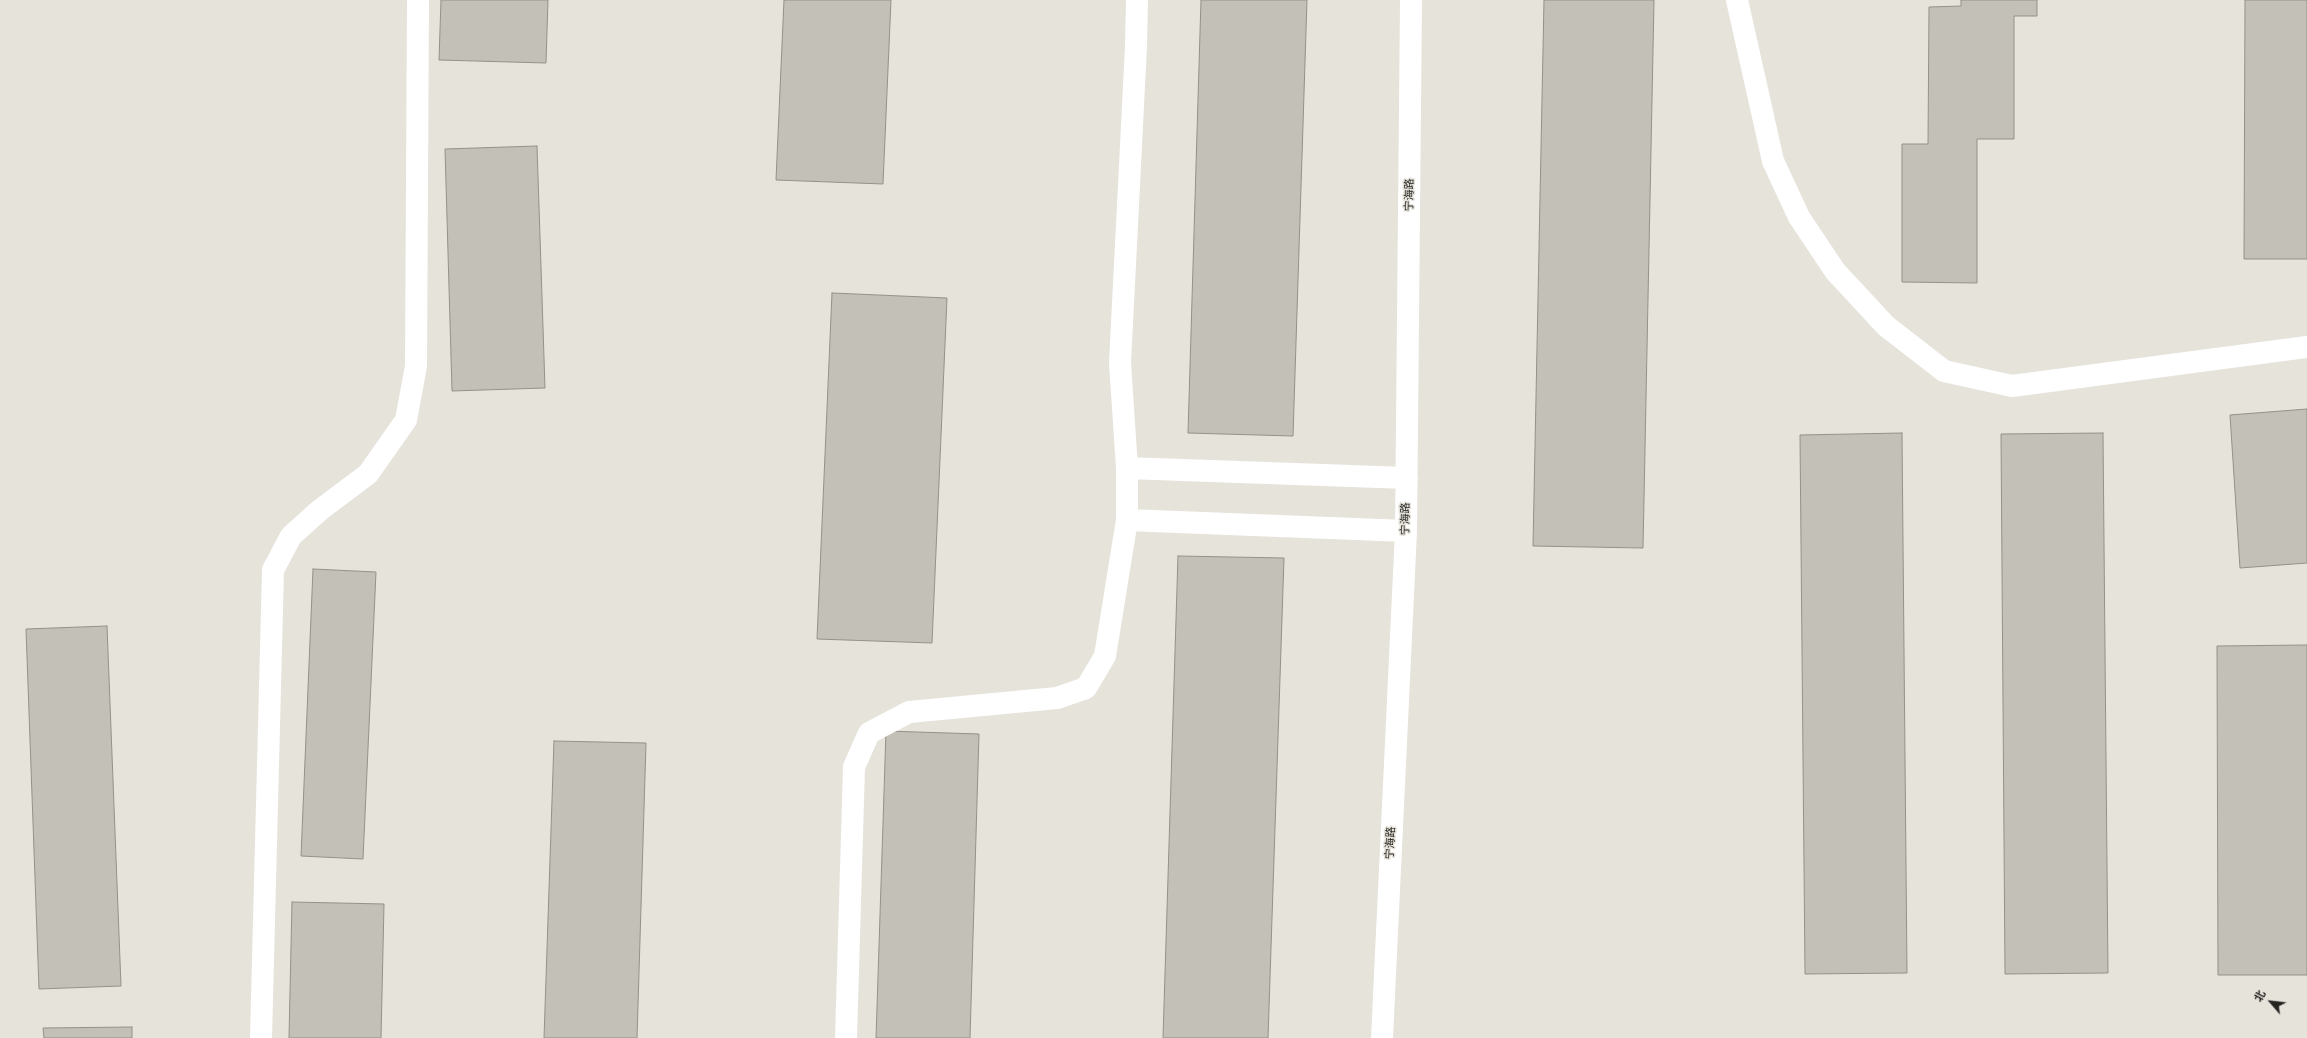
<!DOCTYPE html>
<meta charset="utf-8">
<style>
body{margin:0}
#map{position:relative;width:2307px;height:1038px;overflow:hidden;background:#e6e3db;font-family:"Roboto Condensed","Noto Sans SC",sans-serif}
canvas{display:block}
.north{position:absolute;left:2251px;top:982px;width:40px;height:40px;-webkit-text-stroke:3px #e6e3db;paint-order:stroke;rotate:298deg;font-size:11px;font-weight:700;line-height:16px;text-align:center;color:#262522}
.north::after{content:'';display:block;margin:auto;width:14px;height:18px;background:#262522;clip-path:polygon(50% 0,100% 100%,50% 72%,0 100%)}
</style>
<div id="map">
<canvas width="2307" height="1038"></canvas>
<div class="north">北</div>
</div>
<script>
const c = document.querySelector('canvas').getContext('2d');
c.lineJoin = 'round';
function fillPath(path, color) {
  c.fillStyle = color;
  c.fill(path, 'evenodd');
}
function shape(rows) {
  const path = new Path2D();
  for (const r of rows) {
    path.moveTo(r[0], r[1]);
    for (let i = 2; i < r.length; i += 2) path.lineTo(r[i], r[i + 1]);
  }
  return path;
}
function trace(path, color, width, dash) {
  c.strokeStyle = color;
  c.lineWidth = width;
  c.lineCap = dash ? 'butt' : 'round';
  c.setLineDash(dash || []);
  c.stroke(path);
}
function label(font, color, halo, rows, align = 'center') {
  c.font = font + ' "Roboto Condensed","Noto Sans SC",sans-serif';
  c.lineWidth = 3;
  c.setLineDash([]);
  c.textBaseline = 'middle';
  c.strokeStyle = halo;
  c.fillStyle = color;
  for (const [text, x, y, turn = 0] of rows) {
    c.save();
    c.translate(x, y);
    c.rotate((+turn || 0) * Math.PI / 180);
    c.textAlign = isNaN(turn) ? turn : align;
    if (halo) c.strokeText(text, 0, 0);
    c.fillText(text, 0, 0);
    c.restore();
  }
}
const building = shape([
 [441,0,548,0,546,63,439,60,441,0],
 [784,0,891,0,883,184,776,180,784,0],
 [1201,0,1307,0,1293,436,1188,433,1201,0],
 [1544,0,1654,0,1643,548,1533,546,1544,0],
 [1961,0,2037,0,2037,16,2014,16,2014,139,1977,139,1977,283,1902,282,1902,144,1928,144,1929,7,1961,6,1961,0],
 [2245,0,2307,0,2307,259,2244,259,2245,0],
 [537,146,545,388,452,391,445,149,537,146],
 [832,293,947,298,932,643,817,639,832,293],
 [2307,409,2307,563,2240,568,2230,415,2307,409],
 [1902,433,1907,973,1805,974,1800,435,1902,433],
 [2103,433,2108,973,2005,974,2001,434,2103,433],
 [1178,556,1284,558,1268,1038,1163,1038,1178,556],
 [313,569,376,572,363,859,301,856,313,569],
 [107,626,121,986,39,989,26,629,107,626],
 [2307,645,2307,975,2218,975,2217,646,2307,645],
 [886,731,979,734,970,1038,876,1038,886,731],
 [554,741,646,743,637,1038,544,1038,554,741],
 [292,902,384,904,381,1038,289,1038,292,902],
 [132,1027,132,1038,44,1038,43,1028,132,1027]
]);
fillPath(building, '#c2c0b7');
trace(building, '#949189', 1);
trace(shape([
 [1737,0,1773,161,1799,217,1835,271,1886,326,1944,371,2012,386,2307,347],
 [1127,468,1407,478],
 [1127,520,1406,531],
 [261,1038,273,570,291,536,320,510,368,474,406,420,416,366,418,0],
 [846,1038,854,767,869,733,909,712,1057,698,1086,688,1105,656,1127,520,1127,468,1120,363,1136,46,1137,0],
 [1382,1038,1406,531,1411,0]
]), '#fff', 22);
label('11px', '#262522', '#e6e3db', [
 ["宁海路",1410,195,-89],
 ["宁海路",1406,519,-89],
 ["宁海路",1391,843,-87]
]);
</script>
